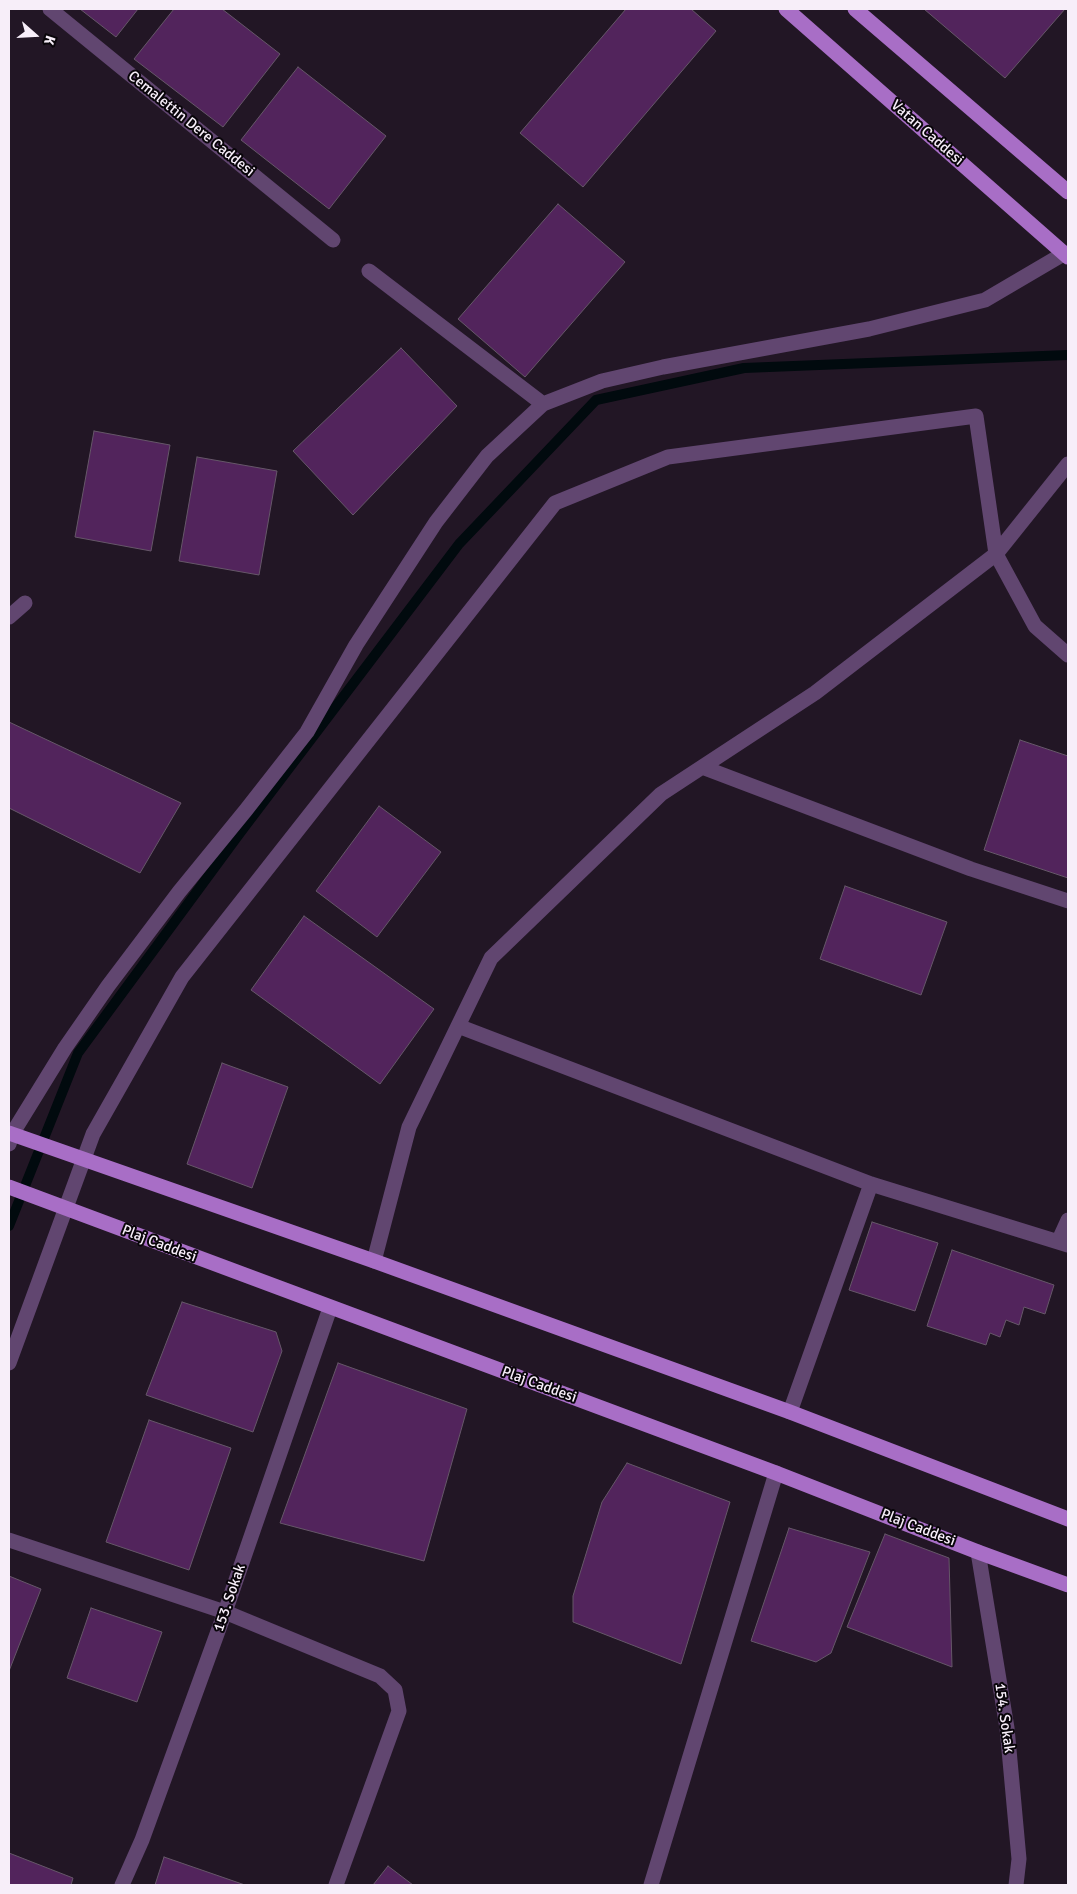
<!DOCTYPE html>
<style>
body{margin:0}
#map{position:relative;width:1077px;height:1894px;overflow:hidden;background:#221625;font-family:Signika,sans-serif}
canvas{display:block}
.frame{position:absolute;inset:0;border:10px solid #f7eef9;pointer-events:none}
.north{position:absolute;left:10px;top:10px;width:50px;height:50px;-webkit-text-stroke:4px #09050a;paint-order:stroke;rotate:109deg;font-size:14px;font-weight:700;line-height:20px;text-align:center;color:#f7eef9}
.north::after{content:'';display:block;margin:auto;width:18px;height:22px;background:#f7eef9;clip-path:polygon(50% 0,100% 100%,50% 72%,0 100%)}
</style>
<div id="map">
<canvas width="1077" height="1894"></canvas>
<div class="frame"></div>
<div class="north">K</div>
</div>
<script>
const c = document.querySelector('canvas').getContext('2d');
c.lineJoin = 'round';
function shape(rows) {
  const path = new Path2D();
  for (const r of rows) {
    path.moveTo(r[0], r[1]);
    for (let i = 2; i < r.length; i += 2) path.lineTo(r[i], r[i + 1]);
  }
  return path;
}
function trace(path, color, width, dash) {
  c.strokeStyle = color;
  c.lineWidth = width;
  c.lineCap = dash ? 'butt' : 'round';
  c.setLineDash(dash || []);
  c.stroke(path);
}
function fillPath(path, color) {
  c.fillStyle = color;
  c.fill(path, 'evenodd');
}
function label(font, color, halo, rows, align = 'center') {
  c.font = font + ' Signika,sans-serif';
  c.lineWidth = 4;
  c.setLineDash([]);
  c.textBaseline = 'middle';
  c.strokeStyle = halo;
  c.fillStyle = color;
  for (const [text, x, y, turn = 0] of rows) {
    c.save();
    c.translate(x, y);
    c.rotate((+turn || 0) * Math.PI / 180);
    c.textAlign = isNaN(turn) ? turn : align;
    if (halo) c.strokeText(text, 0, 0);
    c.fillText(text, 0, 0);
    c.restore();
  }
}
trace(shape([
 [9,1226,78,1053,240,833,459,544,596,400,744,368,1068,355]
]), '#010a0e', 10);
const building = shape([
 [80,9,138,9,116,37,80,9],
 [174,9,222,9,280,54,223,127,134,59,174,9],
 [626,9,691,9,716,31,583,187,520,133,626,9],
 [924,9,1065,9,1005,78,924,9],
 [298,67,386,136,329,209,241,140,298,67],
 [558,204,625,262,525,377,458,319,558,204],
 [401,348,457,406,353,515,293,451,401,348],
 [94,431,170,445,151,551,75,537,94,431],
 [197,457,277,471,259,575,179,561,197,457],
 [9,722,181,803,140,873,9,808,9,722],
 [1020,740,1068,756,1068,878,984,850,1020,740],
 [379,806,441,852,377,937,316,891,379,806],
 [845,886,947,922,921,995,820,959,845,886],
 [304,916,434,1009,380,1084,251,990,304,916],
 [222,1063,288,1087,252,1188,187,1164,222,1063],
 [872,1222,938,1243,915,1311,849,1290,872,1222],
 [952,1250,1054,1285,1045,1314,1024,1307,1019,1325,1006,1320,1000,1337,990,1333,986,1345,927,1326,952,1250],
 [182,1302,276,1332,282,1351,253,1432,146,1395,182,1302],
 [338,1363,467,1409,424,1561,280,1523,338,1363],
 [149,1420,231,1448,189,1570,106,1542,149,1420],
 [627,1463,730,1502,681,1664,573,1622,573,1596,602,1502,627,1463],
 [789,1528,870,1552,831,1653,816,1662,751,1641,789,1528],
 [885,1534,949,1558,952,1667,847,1627,885,1534],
 [9,1576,41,1589,9,1671,9,1576],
 [91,1608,162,1632,137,1702,67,1678,91,1608],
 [9,1853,73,1878,71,1885,9,1885,9,1853],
 [164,1857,245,1885,155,1885,164,1857],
 [388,1866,413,1885,373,1885,388,1866]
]);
fillPath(building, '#52245c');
trace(building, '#665769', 1);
trace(shape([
 [50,9,333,240],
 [369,271,543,404],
 [9,617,25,603],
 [702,767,971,869,1068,901],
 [458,1026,871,1184,1068,1245],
 [9,1144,12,1134,65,1048,108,986,179,892,246,810,307,732,356,645,436,522,487,456,543,404,602,381,663,367,869,329,985,300,1065,253],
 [1058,1242,1068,1220],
 [374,1261,409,1127,491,958,661,794,815,693,996,554,1068,464],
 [9,1363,93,1134,182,977,555,503,668,457,976,416,996,554,1035,626,1068,655],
 [790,1412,871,1184],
 [9,1540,225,1612,380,1676,395,1690,399,1711,336,1885],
 [978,1552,1007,1728,1019,1859,1016,1885],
 [122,1885,142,1840,225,1612,330,1308],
 [651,1885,776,1473]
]), '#614670', 15);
trace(shape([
 [786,9,1068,257],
 [855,9,1068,192],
 [9,1133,374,1261,790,1412,1068,1519],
 [9,1187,776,1473,978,1552,1068,1585]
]), '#a86ec6', 15);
label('15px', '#f7eef9', '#09050a', [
 ["Cemalettin Dere Caddesi",191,124,39],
 ["Vatan Caddesi",927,133,41],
 ["Plaj Caddesi",159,1244,21],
 ["Plaj Caddesi",539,1385,20],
 ["Plaj Caddesi",918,1528,21],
 ["153. Sokak",230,1598,-71],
 ["154. Sokak",1004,1718,82]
]);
</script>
